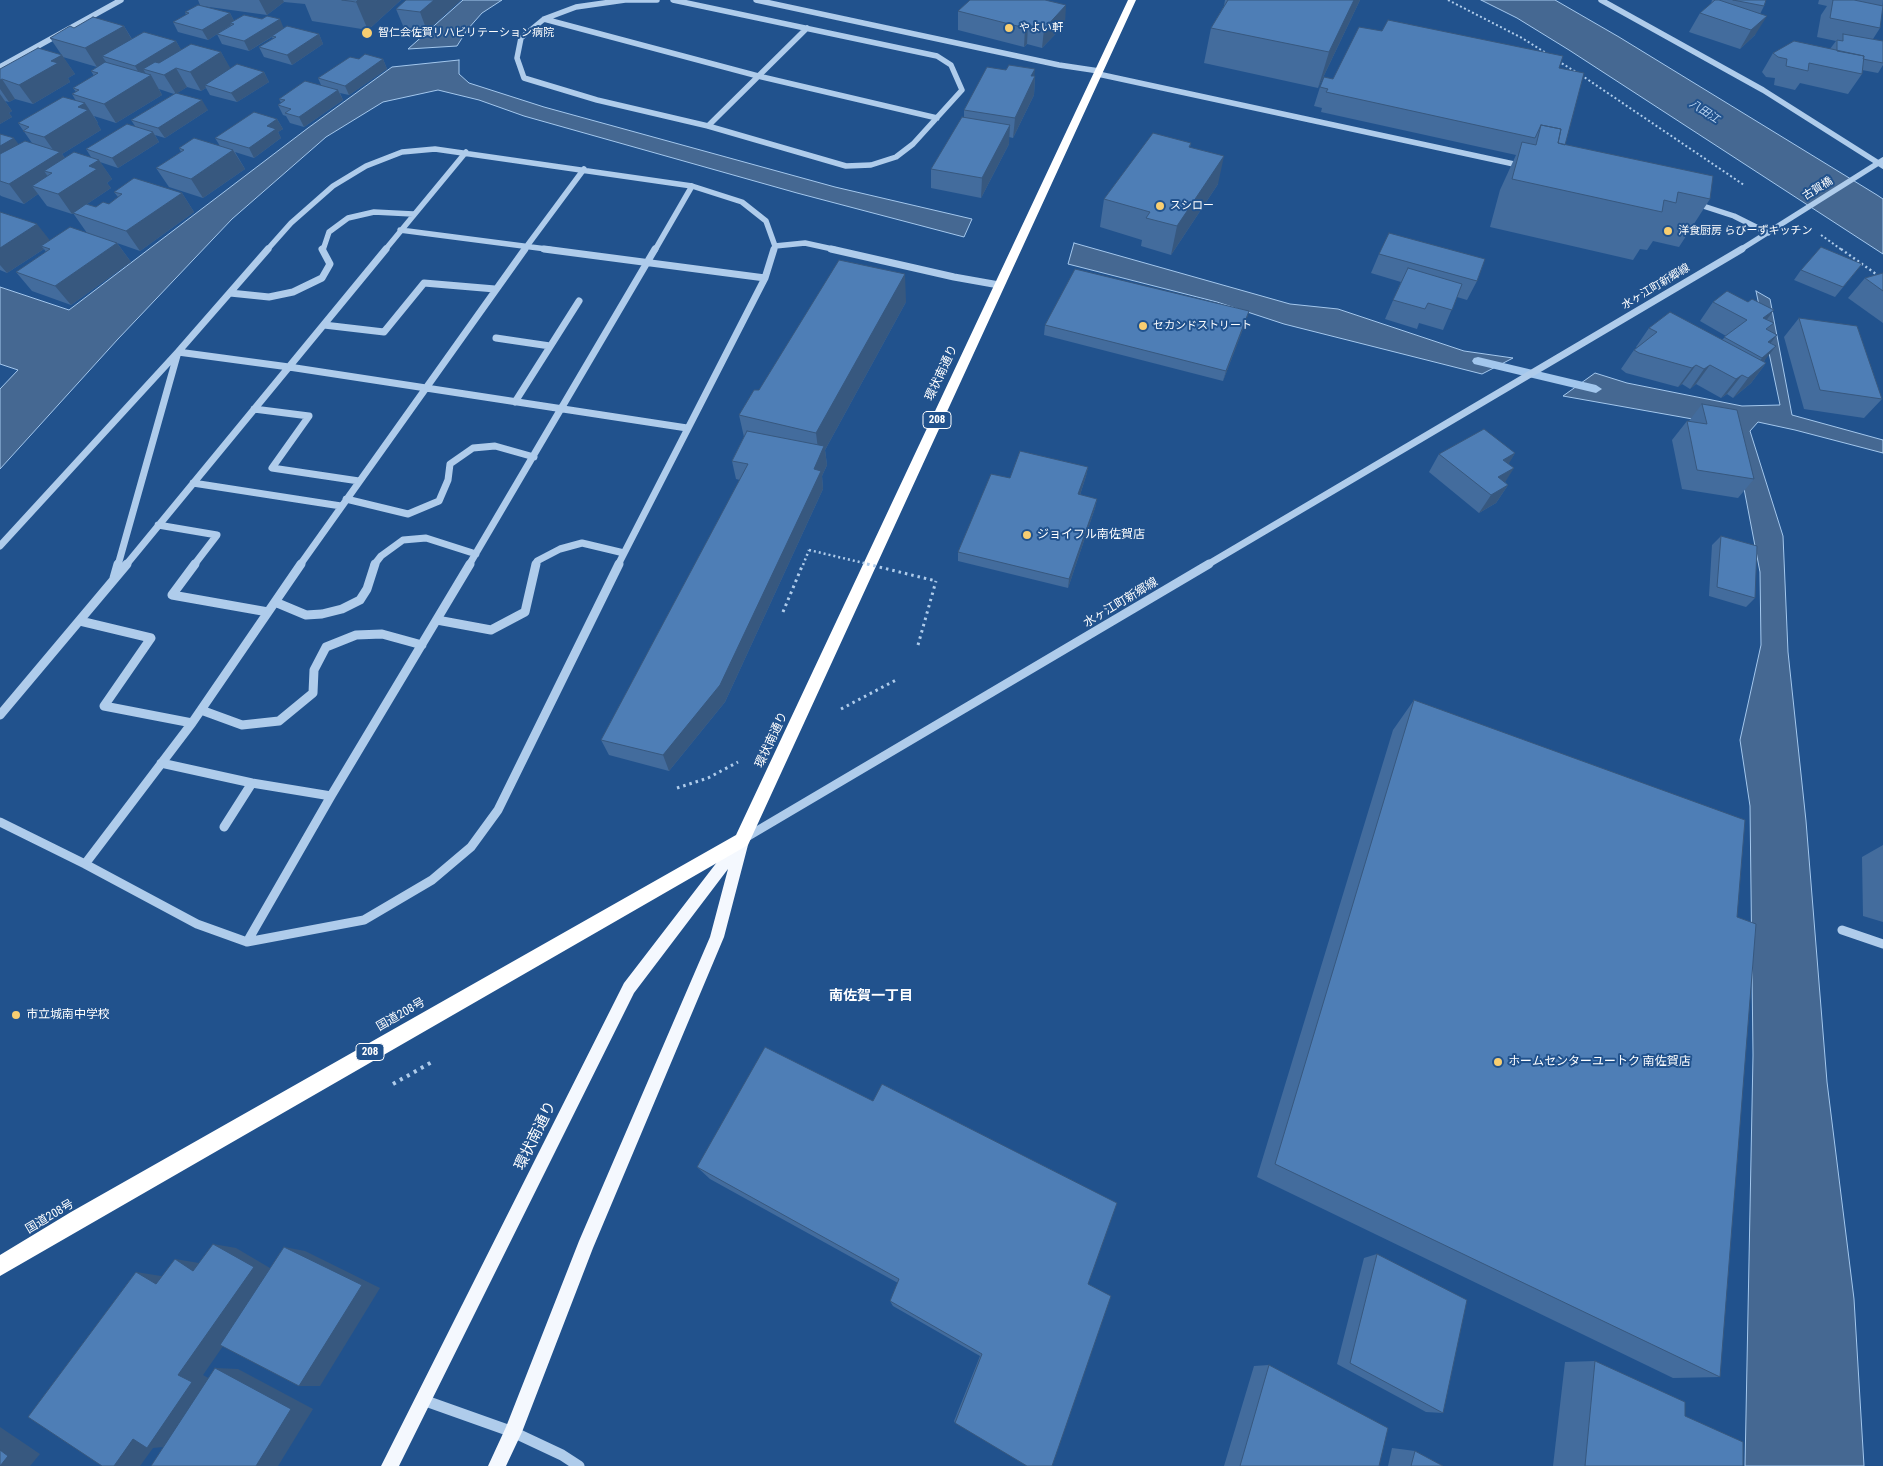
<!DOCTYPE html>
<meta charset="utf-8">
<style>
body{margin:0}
canvas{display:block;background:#21528d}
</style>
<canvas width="1883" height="1466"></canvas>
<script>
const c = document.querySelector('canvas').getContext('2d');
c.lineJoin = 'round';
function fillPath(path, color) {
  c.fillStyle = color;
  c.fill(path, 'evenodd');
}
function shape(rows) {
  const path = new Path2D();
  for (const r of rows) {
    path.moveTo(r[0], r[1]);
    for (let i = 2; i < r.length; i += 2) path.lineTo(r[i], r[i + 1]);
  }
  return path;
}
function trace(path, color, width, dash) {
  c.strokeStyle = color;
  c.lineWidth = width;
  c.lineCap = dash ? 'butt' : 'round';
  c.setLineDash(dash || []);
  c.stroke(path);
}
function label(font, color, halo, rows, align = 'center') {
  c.font = font + ' "Roboto Condensed","Noto Sans JP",sans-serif';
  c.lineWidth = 4;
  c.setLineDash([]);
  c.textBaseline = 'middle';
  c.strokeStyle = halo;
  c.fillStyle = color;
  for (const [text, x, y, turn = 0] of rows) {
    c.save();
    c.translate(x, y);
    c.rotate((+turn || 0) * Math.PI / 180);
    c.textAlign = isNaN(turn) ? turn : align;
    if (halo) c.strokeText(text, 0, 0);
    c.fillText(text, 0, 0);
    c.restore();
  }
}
const water = shape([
 [463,0,502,0,482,13,467,30,457,46,408,49,463,0],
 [1481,0,1555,0,1619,37,1877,195,1883,199,1883,254,1569,50,1517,18,1481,0],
 [459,60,459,74,469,83,544,107,835,187,972,219,964,237,797,193,524,116,479,100,438,90,383,102,326,137,232,219,118,339,0,469,0,389,18,370,0,364,0,287,69,310,308,128,392,67,459,60],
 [1074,243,1290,304,1338,309,1464,351,1513,358,1482,374,1284,324,1217,302,1068,264,1074,243],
 [1756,291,1770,299,1792,415,1883,440,1883,453,1795,430,1758,422,1750,431,1783,536,1788,652,1806,821,1827,1082,1854,1299,1864,1466,1745,1466,1753,1055,1750,806,1740,740,1761,645,1760,572,1732,426,1563,396,1595,373,1627,383,1742,406,1780,405,1756,291]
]);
fillPath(water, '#456892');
trace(water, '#a3c7ed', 1);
fillPath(shape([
 [1478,357,1596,385,1602,389,1596,393,1474,364,1472,361,1474,358,1478,357]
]), '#a3c7ed');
trace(shape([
 [1448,0,1522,38,1546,53],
 [1558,61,1576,72],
 [1581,75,1744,185],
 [1821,235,1842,250]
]), '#afcceb', 2, [2, 2.5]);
trace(shape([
 [1841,249,1883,279],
 [803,565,809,550]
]), '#afcceb', 2.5, [2, 3]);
trace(shape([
 [783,612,803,564],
 [918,645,936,581],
 [841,709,896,680],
 [677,788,708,778,738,762]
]), '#afcceb', 3, [2.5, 4]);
trace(shape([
 [393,1084,432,1062]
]), '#afcceb', 4, [3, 5]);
trace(shape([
 [657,0,625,0,576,7,544,19,521,38,517,58,524,78,597,100,708,126,846,166,871,165,896,157,913,144,962,90,951,65,937,56,673,0],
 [756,0,1059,65,1099,71],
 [1601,0,1763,90,1883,166],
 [544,19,758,76,937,118],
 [0,67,121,0],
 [1098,74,1523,166],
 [708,126,807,28],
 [1694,203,1734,216,1768,233],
 [400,230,554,250],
 [775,246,805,243,837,250],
 [267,250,291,223,333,186,366,166,402,152,435,149,692,186,742,202,766,221,775,246,774,250],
 [323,250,329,232,348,218,374,212,413,214],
 [385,250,466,152],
 [524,250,584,169],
 [655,250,692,186],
 [1740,250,1883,160]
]), '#afcceb', 5.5);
trace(shape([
 [544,249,765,278],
 [831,249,954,277,999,285],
 [230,293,269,297,293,292,322,278,330,264,322,249],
 [324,325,384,332,424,283,495,289],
 [496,338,550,346],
 [515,402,579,301],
 [254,409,309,416,272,468,359,481],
 [193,483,341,506],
 [346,499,408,514,439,501,448,480,450,464,473,448,495,446,534,457],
 [158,525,217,535,194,565],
 [0,546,178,352,268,249],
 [118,565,178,352,289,367,687,428],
 [126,565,386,249],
 [300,565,525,249],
 [374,565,381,556,403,540,426,538,476,554],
 [469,565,655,249],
 [536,565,537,561,560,549,582,543,624,553],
 [618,565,765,278,774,249],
 [1207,565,1742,249]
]), '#afcceb', 7);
trace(shape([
 [195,564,172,595,268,612],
 [114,578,118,564],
 [275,602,306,615,322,614,342,609,360,600,367,589,375,564],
 [437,620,491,630,525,612,536,564],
 [80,621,151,638,104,706,192,723],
 [201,710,242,725,279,721,313,693,314,670,326,647,356,635,382,634,422,645],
 [0,715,127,564],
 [161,763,252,783,331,796],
 [0,822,85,864,197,924,247,942,364,920,432,880,471,847,498,810,619,564],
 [224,827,252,783],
 [745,838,1209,564],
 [85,864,192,723,301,564],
 [1842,930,1883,944],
 [247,942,331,796,470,564]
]), '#afcceb', 9);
trace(shape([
 [423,1400,513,1432,562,1455,579,1466]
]), '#afcceb', 11);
fillPath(shape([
 [739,838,746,841,748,845,724,937,593,1248,522,1432,506,1466,488,1466,506,1427,579,1241,710,937,728,869,634,993,399,1466,381,1466,624,983,734,840,739,838]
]), '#f4f8fe');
fillPath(shape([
 [1128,0,1136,0,748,845,0,1276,0,1255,71,1212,736,835,1128,0]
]), '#fff');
trace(shape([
 [809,550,872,565]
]), '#afcceb', 2.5, [2, 3]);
trace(shape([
 [867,564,936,581]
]), '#afcceb', 3, [2.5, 4]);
fillPath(shape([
 [198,0,401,0,368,30,312,21,305,4,284,2,267,15,202,6,230,13,234,21,284,28,319,34,323,44,292,65,264,57,259,47,273,39,272,37,249,51,222,44,217,34,231,25,208,40,178,32,173,22,186,15,185,12,200,5],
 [406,0,461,0,427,31,404,28,396,9],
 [1225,0,1360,0,1318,88,1204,63,1211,28,1224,6],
 [1712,0,1766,0,1764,6,1760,14,1755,35,1740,49,1689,32,1700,13,1711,4],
 [1819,0,1883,0,1880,28,1873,39,1883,41,1883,65,1878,73,1862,70,1862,74,1848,94,1800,83,1795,90,1774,85,1775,78,1766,77,1762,72,1773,53,1830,49,1836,41,1817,37,1821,15,1827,6,1818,4],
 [958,11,1065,24,1042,48,1027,44,1024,47,958,30],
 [124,26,132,39,176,41,181,50,221,52,230,69,264,72,269,82,237,102,210,95,206,88,201,91,187,87,177,93,208,110,165,138,155,135,159,142,118,168,100,162,112,179,107,183,111,188,87,204,96,207,109,204,118,197,114,192,182,193,194,212,140,251,117,243,131,262,71,305,32,291,16,272,46,252,44,249,7,273,0,270,0,212,50,241,87,233,73,213,75,212,72,214,47,206,38,194,24,204,1,196,0,195,0,181,19,144,32,143,18,123,76,101,72,94,76,92,73,88,94,76,91,71,97,67,63,57,75,74,68,78,70,82,33,104,15,99,9,102,5,101,12,111,9,113,12,117,0,124,0,69,61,54,50,38,74,28],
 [159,89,174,94,131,120,135,126,86,149,91,157,65,158,62,154,101,130,97,123,98,123,94,116,116,123,162,95],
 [359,59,383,59,387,69,349,95,340,93,343,100,304,127,290,123,286,116,283,115,278,105,281,103,279,99,321,85,318,78],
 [1559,68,1565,145,1710,199,1679,247,1653,241,1647,250,1640,249,1633,260,1490,227,1500,190,1516,155,1321,112,1322,108,1314,106,1320,87,1333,79],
 [1034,76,1035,76,1034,95,1013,138,1009,137,1009,144,981,198,931,188,931,169,964,117,964,110],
 [277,119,283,129,278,132,281,138,254,158,235,152,245,169,203,198,169,187,156,168,181,152,179,148,220,146,215,138],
 [1191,143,1190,147,1218,184,1171,255,1141,246,1142,240,1100,227,1104,199],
 [1379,254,1477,281,1467,300,1457,297,1443,330,1419,323,1417,329,1385,319,1401,282,1371,273],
 [1862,264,1835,297,1794,280,1801,270],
 [1883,273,1883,323,1848,298,1865,278],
 [906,302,825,450,827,465,822,476,823,489,725,702,669,771,609,755,601,740,740,480,736,479,732,461,744,437,739,415,759,390],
 [1713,302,1767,320,1768,330,1777,335,1771,343,1764,362,1766,363,1751,383,1733,398,1727,394,1721,398,1696,384,1690,389,1682,384,1678,387,1626,373,1621,369,1634,350,1637,348,1636,347,1649,328,1722,340,1726,336,1700,321],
 [1249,311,1246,321,1223,381,1044,335,1045,325],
 [1799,318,1882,399,1864,418,1804,409,1784,337],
 [1702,404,1754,479,1738,498,1682,489,1672,440,1687,421,1689,421],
 [1515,453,1508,464,1505,482,1508,485,1496,503,1479,513,1429,472,1439,454],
 [1088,467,1086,476,1080,495,1097,499,1095,508,1068,588,958,561,958,552,1010,478],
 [1721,536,1755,598,1746,607,1709,596,1712,545],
 [1414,700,1737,917,1720,1377,1673,1378,1257,1177,1393,730],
 [1883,845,1883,922,1863,916,1862,857],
 [873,1101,1117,1203,955,1423,954,1421,980,1356,893,1306,890,1301,898,1283,710,1179,697,1167],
 [1377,1254,1443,1413,1426,1412,1337,1364,1364,1258],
 [1595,1361,1743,1466,1553,1466,1565,1362],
 [1269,1365,1379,1466,1224,1466,1254,1366],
 [1392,1448,1415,1451,1443,1466,1388,1466]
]), '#436c9d');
fillPath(shape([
 [259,0,283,0,284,2,267,15],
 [358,0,401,0,368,30,356,2],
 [434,0,461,0,427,31,420,12],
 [1354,0,1360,0,1318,88,1329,52],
 [1066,5,1065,24,1042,48,1044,29],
 [230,13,235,23,230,23,231,25,208,40,202,30],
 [1767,16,1755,35,1740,49,1751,30],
 [280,19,284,29,249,51,244,41],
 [1028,25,1027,44,1024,47,1025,28],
 [124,26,135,45,102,56,106,62,97,67,85,48],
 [319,34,323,44,292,65,287,55],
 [176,41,187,60,143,69,148,77,151,75,162,95,116,123,104,104,143,80,135,66],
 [221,52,232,71,205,85,206,88,201,91,190,72],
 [62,55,75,74,68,78,70,82,33,104,19,85,51,61],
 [383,59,387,69,349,95,345,86],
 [176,68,187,87,176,94,164,75],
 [1035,69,1034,78,1035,76,1034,95,1013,138,1015,118],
 [264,72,269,82,237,102,231,93],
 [2,79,15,99,9,102,0,89,0,80],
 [338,90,343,100,304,127,299,117],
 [0,94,12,111,9,113,12,117,0,124],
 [202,100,208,110,165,138,158,128],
 [85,103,98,123,97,123,101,130,62,154,74,171,52,173,44,171,54,185,32,186,38,194,24,204,9,184,56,154,44,137,78,107],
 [277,119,283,129,278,132,281,138,254,158,249,148,267,126],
 [1010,125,1009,144,981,198,982,178],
 [153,132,159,142,118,168,112,158],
 [14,138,28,157,0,178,0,146],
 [233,150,245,169,203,198,191,179],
 [1224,156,1218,184,1171,255,1177,226],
 [99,160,112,179,107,183,111,188,72,214,58,194,89,166],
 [182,193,194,212,140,251,126,231],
 [37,224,52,243,41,246,44,249,7,273,0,265,0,248],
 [117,243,131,262,71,305,55,286],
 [905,274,906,302,825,450,827,465,822,476,823,489,725,702,669,771,663,755,819,457,816,433],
 [1774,310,1759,330,1763,318],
 [1249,311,1246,321,1223,381,1226,371],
 [1777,335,1762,354,1768,342],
 [1776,346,1761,365,1747,377,1762,358],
 [1766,363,1751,383,1733,398,1748,378],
 [1696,365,1682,384,1678,387,1692,368],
 [1710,365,1696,384,1690,389,1704,369],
 [1742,375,1727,394,1721,398,1736,379],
 [1515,453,1504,472,1503,460],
 [1088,467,1086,476,1077,504,1078,494],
 [1514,468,1502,487,1498,477],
 [1508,485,1496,503,1479,513,1491,495],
 [1097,499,1095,508,1068,588,1069,579],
 [213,1244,236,1248,275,1271,203,1375,217,1383,173,1446,153,1448,140,1466,114,1466,178,1375],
 [284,1247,305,1251,380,1288,320,1386,299,1386],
 [175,1259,199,1263,217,1275,193,1271],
 [136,1272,161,1276,181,1287,156,1284],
 [215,1368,238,1369,313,1409,278,1466,256,1466],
 [0,1427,40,1454,30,1466,0,1466]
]), '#37587f');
const building = shape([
 [342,0,358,0,356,2,342,0],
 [406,0,434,0,420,12,396,9,406,0],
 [970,0,1045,0,1066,5,1044,29,1028,25,1025,28,958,11,970,0],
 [1228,0,1354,0,1329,52,1211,28,1228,0],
 [1715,0,1719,0,1767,16,1751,30,1700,13,1715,0],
 [1733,0,1766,0,1764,6,1733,0],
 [1833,0,1854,0,1883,6,1880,28,1830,18,1833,0],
 [198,5,230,13,202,30,173,22,189,13,185,12,198,5],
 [244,15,262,19,267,16,280,19,244,41,217,34,234,24,230,23,244,15],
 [93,17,124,26,85,48,50,38,70,26,74,28,93,17],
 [1388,20,1563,56,1559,68,1584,73,1565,145,1558,143,1561,129,1541,125,1535,138,1326,92,1328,89,1320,87,1324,77,1333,79,1359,27,1382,31,1388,20],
 [287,26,319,34,287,55,259,47,276,37,272,36,287,26],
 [144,32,176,41,135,66,102,56,144,32],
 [1843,34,1883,41,1883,63,1863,59,1864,56,1837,51,1837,40,1843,41,1843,34],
 [1794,41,1864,56,1862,74,1809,63,1808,71,1786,66,1787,59,1778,57,1773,53,1794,41],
 [191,44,221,52,190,72,176,68,164,75,143,69,155,62,159,63,191,44],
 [38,48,62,55,51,61,58,63,19,85,2,79,0,80,0,69,38,48],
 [365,54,383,59,345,86,318,78,350,57,359,59,365,54],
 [105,62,151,75,104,104,72,94,79,90,73,88,98,73,91,71,105,62],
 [237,64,264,72,231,93,205,85,237,64],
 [1009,65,1035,69,1031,76,1035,76,1015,118,964,110,987,67,1006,70,1009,65],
 [305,81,338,90,299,117,285,113,291,109,278,105,285,100,279,99,305,81],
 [176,93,202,100,158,128,131,120,176,93],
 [63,97,85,103,78,107,88,110,44,137,23,131,29,127,18,123,63,97],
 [254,112,277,119,267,126,276,129,249,148,215,138,254,112],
 [962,117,1010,125,982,178,931,169,962,117],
 [127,124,153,132,112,158,86,149,127,124],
 [1541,125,1561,129,1558,143,1713,176,1710,199,1678,192,1676,203,1664,200,1662,212,1512,179,1522,142,1536,145,1541,125],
 [1153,133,1191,143,1189,147,1224,156,1177,226,1146,218,1150,212,1104,199,1153,133],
 [0,134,14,138,0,146,0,134],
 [194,138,233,150,191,179,156,168,184,150,179,148,194,138],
 [25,141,60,152,9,184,0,181,0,154,25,141],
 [74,152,99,160,89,166,97,169,58,194,32,186,52,173,44,171,74,152],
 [134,178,182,193,126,231,73,213,86,204,96,207,103,202,109,204,122,194,114,192,134,178],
 [0,212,37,224,0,248,0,212],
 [70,227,117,243,55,286,16,272,50,249,41,246,70,227],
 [1389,233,1485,259,1477,281,1379,254,1389,233],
 [1821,247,1862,264,1843,287,1801,270,1821,247],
 [839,260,905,274,816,433,739,415,754,390,759,390,839,260],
 [1408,268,1462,284,1452,310,1428,303,1425,309,1393,300,1408,268],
 [1075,269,1249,311,1226,371,1045,325,1075,269],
 [1883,273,1883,291,1865,278,1883,273],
 [1727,291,1748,302,1752,299,1774,310,1763,318,1774,323,1766,329,1777,335,1768,342,1776,346,1762,358,1724,337,1747,320,1713,302,1727,291],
 [1670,312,1766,363,1748,378,1742,375,1736,379,1710,365,1704,369,1696,365,1692,368,1639,353,1634,350,1657,332,1649,328,1670,312],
 [1799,318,1857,326,1882,399,1820,390,1799,318],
 [1702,404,1737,410,1754,479,1697,470,1687,421,1707,424,1702,404],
 [1484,429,1515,453,1503,460,1514,468,1498,477,1508,485,1491,495,1439,454,1484,429],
 [747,431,824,446,814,469,821,471,720,685,663,755,601,740,748,464,732,461,747,431],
 [1020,451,1088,467,1078,494,1097,499,1069,579,958,552,991,474,1010,478,1020,451],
 [1721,536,1757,546,1755,598,1717,587,1721,536],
 [1414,700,1745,820,1737,917,1756,924,1720,1377,1275,1164,1414,700],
 [765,1047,873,1101,882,1084,1117,1203,1088,1284,1111,1296,1052,1466,1027,1466,955,1423,982,1354,890,1301,899,1279,697,1167,765,1047],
 [213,1244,254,1267,178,1375,192,1382,147,1448,133,1439,114,1466,102,1466,28,1417,136,1272,156,1284,175,1259,193,1271,213,1244],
 [284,1247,362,1285,299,1386,220,1345,284,1247],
 [1377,1254,1467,1300,1443,1413,1350,1363,1377,1254],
 [1595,1361,1685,1402,1685,1416,1743,1442,1743,1466,1585,1466,1595,1361],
 [1269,1365,1388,1428,1379,1466,1240,1466,1269,1365],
 [215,1368,291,1409,256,1466,151,1466,215,1368],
 [0,1450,8,1456,0,1466,0,1450],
 [1415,1451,1443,1466,1411,1466,1415,1451]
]);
fillPath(building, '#4e7eb6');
trace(building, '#37587f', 1);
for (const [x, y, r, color] of [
 [1009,28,5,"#f8ce71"],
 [367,33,6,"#f8ce71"],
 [1160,206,5,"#f8ce71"],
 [1668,231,5,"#f8ce71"],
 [1143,326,5,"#f8ce71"],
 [1027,535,5,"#f8ce71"],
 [16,1015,5,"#f8ce71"],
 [1498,1062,5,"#f8ce71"]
]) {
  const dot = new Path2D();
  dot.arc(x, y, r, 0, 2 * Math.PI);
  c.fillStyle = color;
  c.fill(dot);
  trace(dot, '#21528d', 2);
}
label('11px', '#fff', '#21528d', [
 ["やよい軒",1019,28],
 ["智仁会佐賀リハビリテーション病院",378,33],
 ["スシロー",1170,206],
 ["洋食厨房 らびーずキッチン",1678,231],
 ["セカンドストリート",1153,326]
], 'left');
label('italic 11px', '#bbd6f3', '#21528d', [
 ["八田江",1704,112,33]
]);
label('11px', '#fff', '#21528d', [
 ["古賀橋",1818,189,-32],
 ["水ヶ江町新郷線",1656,287,-31]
]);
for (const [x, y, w] of [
 [937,420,28],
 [370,1052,28]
]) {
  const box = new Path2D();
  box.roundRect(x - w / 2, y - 8.5, w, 17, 4);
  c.fillStyle = '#21528d';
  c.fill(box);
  trace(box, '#fff', 1);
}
label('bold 11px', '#fff', null, [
 ["208",937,420],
 ["208",370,1052]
]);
label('12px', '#fff', '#21528d', [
 ["環状南通り",942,373,-65],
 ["水ヶ江町新郷線",1121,603,-31],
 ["環状南通り",772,740,-65],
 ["国道208号",401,1015,-30],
 ["国道208号",50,1217,-31]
]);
label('12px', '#fff', '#21528d', [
 ["ジョイフル南佐賀店",1037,535],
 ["市立城南中学校",26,1015],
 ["ホームセンターユートク 南佐賀店",1508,1062]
], 'left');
label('bold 14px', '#fff', '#21528d', [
 ["南佐賀一丁目",871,996]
]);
label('15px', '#fff', '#21528d', [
 ["環状南通り",536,1136,-64]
]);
</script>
